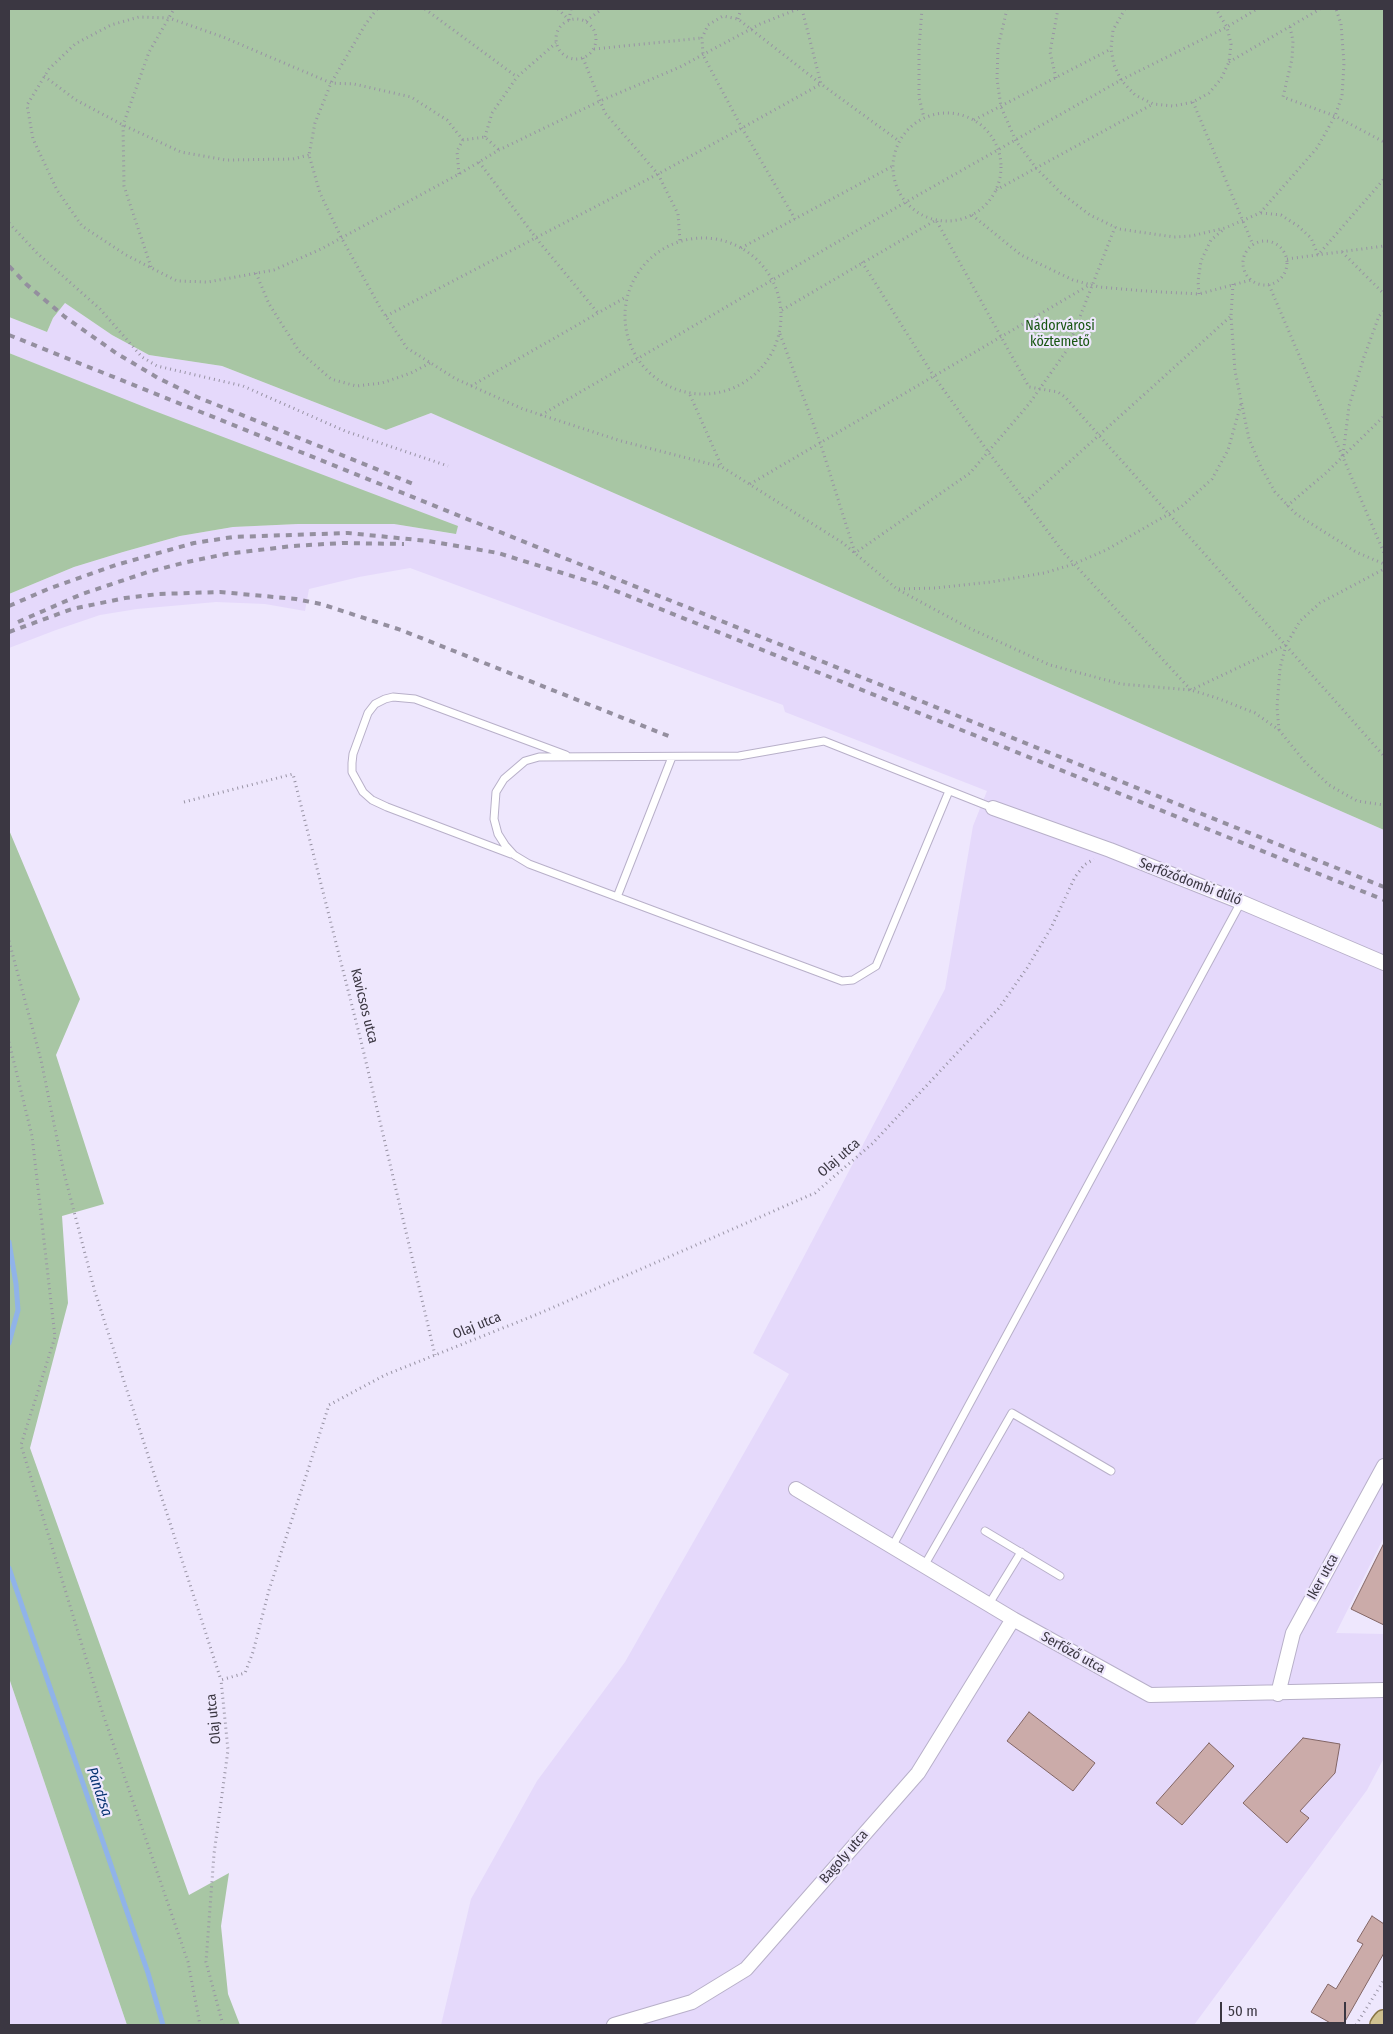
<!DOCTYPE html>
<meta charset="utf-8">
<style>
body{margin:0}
#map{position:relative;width:1393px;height:2034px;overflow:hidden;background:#eee7fd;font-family:"Fira Sans Condensed",sans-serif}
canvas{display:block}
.frame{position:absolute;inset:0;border:10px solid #3b3742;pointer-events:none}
.scale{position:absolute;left:1220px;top:2002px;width:126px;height:22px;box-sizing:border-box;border:2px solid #3b3742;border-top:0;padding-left:6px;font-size:15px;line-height:18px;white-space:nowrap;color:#3b3742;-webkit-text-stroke:4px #eee7fd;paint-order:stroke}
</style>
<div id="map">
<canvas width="1393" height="2034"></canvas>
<div class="frame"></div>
<div class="scale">50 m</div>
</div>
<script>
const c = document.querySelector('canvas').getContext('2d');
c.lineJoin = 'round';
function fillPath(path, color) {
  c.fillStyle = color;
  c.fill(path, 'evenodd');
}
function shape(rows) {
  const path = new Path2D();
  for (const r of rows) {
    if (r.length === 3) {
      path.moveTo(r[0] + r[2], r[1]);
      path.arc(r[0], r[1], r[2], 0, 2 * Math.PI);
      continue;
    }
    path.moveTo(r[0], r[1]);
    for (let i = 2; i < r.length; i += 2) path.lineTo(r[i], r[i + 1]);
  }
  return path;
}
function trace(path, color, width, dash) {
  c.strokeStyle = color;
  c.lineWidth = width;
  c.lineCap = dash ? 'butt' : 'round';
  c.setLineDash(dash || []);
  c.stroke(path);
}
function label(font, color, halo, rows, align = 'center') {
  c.font = font + ' "Fira Sans Condensed",sans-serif';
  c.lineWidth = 4.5;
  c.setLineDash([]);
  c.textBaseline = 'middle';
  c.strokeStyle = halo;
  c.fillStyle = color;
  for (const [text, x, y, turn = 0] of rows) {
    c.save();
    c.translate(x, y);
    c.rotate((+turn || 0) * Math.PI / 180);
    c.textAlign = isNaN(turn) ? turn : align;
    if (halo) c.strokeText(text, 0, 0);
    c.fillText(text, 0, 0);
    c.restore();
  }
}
fillPath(shape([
 [65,303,112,335,149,355,222,366,386,430,431,413,1384,830,1384,1537,1336,1633,1384,1634,1384,1758,1367,1790,1194,2025,441,2025,471,1899,537,1781,625,1662,789,1374,753,1353,945,989,973,826,987,791,785,712,783,705,410,568,359,577,309,589,305,611,265,604,216,602,137,609,100,615,56,630,9,648,9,594,74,567,123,552,180,536,233,527,298,524,394,524,455,534,9,353,9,317,47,332,53,318],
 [9,1678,127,2025,9,2025]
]), '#e5d9fb');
fillPath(shape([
 [9,9,1384,9,1384,830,431,413,386,430,222,366,149,355,112,335,65,303,53,318,47,332,9,317],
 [9,353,152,410,458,526,456,534,394,524,298,524,233,527,180,536,123,552,74,567,9,594],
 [9,830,80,999,56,1055,104,1204,62,1216,68,1303,30,1448,189,1895,229,1873,221,1926,228,1994,240,2025,127,2025,9,1678]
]), '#a8c6a4');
trace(shape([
 [9,1242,16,1284,18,1310,9,1343],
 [9,1568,148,1973,163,2025]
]), '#90b3e9', 5);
const building = shape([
 [1384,1543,1384,1625,1351,1609,1384,1543],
 [1029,1712,1095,1763,1073,1791,1007,1741,1029,1712],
 [1303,1738,1340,1744,1335,1773,1300,1811,1309,1818,1287,1843,1243,1803,1303,1738],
 [1209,1743,1234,1766,1182,1825,1156,1803,1209,1743],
 [1372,1916,1384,1924,1384,1953,1343,2025,1334,2025,1311,2012,1328,1984,1336,1989,1363,1944,1357,1941,1372,1916]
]);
fillPath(building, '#cbaba9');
trace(building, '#836665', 1);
const service = shape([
 [949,791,876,966,853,980,842,981,529,864,514,855,505,845,498,834,494,819,496,792,504,779,525,761,539,757,739,756,824,741,993,808],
 [511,854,387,807,372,800,363,792,352,772,352,763,353,754,368,713,375,704,385,699,393,697,415,699,566,755],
 [617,897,672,757],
 [985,1531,1060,1576],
 [892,1547,1241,902],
 [924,1566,1012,1413,1111,1471],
 [989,1604,1021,1552]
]);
const minor = shape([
 [993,808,1110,850,1241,902,1384,963],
 [796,1489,1013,1619,1150,1695,1384,1690],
 [1278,1694,1293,1633,1384,1466],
 [614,2025,692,2002,746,1969,918,1773,1013,1619]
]);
const primary = shape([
 [1381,2025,1384,2021]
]);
trace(service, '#b8b0c9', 9);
trace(minor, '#b8b0c9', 16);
trace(primary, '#887545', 24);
trace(shape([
 [377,9,365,25,331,83,315,123,309,155,320,193,341,237,381,309,407,348,456,379,523,409,621,441,722,467,843,543,897,589,969,628,1050,665,1121,684,1191,690,1217,698,1255,713,1279,730,1305,762,1329,785,1357,801,1384,805],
 [425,9,517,77],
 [558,9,569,20],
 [802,9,821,84,899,141],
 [922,9,919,48,919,97,924,118],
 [1007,9,998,47,997,79,1001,107,1016,141,1036,168,1061,193,1090,215,1119,229,1174,237,1191,236,1225,228,1260,213,1317,148,1335,116,1342,96,1344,63,1341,24,1336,9],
 [1125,9,1113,30,1111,49,1114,65,1121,80,1135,95,1153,104,1173,106,1193,102,1209,93,1221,79,1229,62,1231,44,1227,27,1216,9],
 [576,39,20],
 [738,19,741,9],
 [569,20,571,9],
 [586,21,602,9],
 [1290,27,1293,41,1292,59,1283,97,1335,116,1384,142],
 [594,49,702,38],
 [583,58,605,113,658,174,678,214,680,241],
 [1229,62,1320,9],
 [44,76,76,100,123,125,181,152,226,160,293,159,309,155],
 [1056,78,1050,52,1058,9],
 [1193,102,1253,245],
 [947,167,54],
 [974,120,1111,49],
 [485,137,492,113,517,77,556,43],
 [463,140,447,120,411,97,354,84,331,83,223,37,169,18,139,17,111,25,75,44,49,69,27,105,33,139,57,190,82,226,126,255,177,281,208,282,274,270,321,249,459,174,499,150,600,101,680,67,760,24,798,9],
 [479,162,536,238,598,313],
 [459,174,457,151,463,140,485,137,499,150],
 [996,190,1153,104],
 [1261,213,1281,215,1298,226,1311,238,1318,255,1384,179],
 [972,215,1021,255,1073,280,1099,287,1145,291,1199,294,1251,280],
 [9,223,37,253,100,309,142,357,157,366,243,386,345,431,448,466],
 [703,316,78],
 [1265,263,22],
 [741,248,893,166],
 [1342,252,1384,294],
 [1287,259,1384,246],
 [862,262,933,375,984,446,1063,552,1191,690,1286,645],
 [151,267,124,186,123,125,149,52,174,9],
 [256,273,269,304,299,351,331,379,356,386,382,383,411,373,430,363],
 [1233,284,1231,316,1235,371,1249,439,1261,467,1275,492,1296,514,1356,552,1384,564],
 [1269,285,1384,553],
 [1199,294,1198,281,1201,261,1211,240,1224,229],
 [782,310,936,220,1029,387,1058,392,1065,397,1384,756],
 [386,316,658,174,742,128,821,84,738,19,723,16,708,25,702,38,703,55,742,128,795,219],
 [780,334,820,442,855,553,970,473,1029,404,1067,350,1115,227],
 [471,386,626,297],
 [690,395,722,467],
 [541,415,906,202,1121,80,1227,27,1257,9],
 [1343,455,1349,406,1364,357,1379,316,1384,311],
 [750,484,1091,284],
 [1025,502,1231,316],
 [1287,506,1326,473,1384,416],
 [899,589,935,588,991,582,1044,573,1074,564,1106,550,1181,507,1212,479,1228,450,1241,404],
 [1279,730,1277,707,1280,668,1286,645,1300,621,1320,603,1384,569],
 [184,802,293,774,362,1045,435,1355],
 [9,941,41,1060,64,1173,95,1292,221,1680],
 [9,1042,32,1136,55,1337,21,1445,103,1714,188,1962,200,2025],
 [223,2025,206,1962,214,1854,228,1750,221,1680,245,1673,253,1652,269,1590,329,1405,385,1375,538,1314,815,1193,873,1143,999,1008,1027,968,1051,928,1075,877,1084,865,1094,859],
 [1356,2025,1384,1980]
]), '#9893a4', 3, [1, 4]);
trace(service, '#fff', 7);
trace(minor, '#fff', 14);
trace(primary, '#d0c191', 21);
trace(shape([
 [9,266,26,284,65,317,116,353,158,378,197,397,416,485],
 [9,335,1384,887],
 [9,606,48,589,116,565,194,543,233,537,348,533,428,541,498,553,601,585,1384,900],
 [18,622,82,594,148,572,187,562,226,554,292,546,343,543,404,544],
 [9,632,72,609,125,598,159,594,220,592,296,599,321,604,401,630,671,737]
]), '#948f9f', 4, [6, 6]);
label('14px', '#185612', '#eee7fd', [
 ["Nádorvárosi",1060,326],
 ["köztemető",1060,342]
]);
label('14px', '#3b3742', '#eee7fd', [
 ["Serfőződombi dűlő",1190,882,21],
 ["Kavicsos utca",364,1006,76],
 ["Olaj utca",839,1158,-41],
 ["Olaj utca",477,1326,-22],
 ["Iker utca",1323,1577,-61],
 ["Serfőző utca",1073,1653,29],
 ["Olaj utca",214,1719,-96],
 ["Bagoly utca",844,1857,-49]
]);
label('italic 15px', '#093473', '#eee7fd', [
 ["Pándzsa",99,1792,71]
]);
</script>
